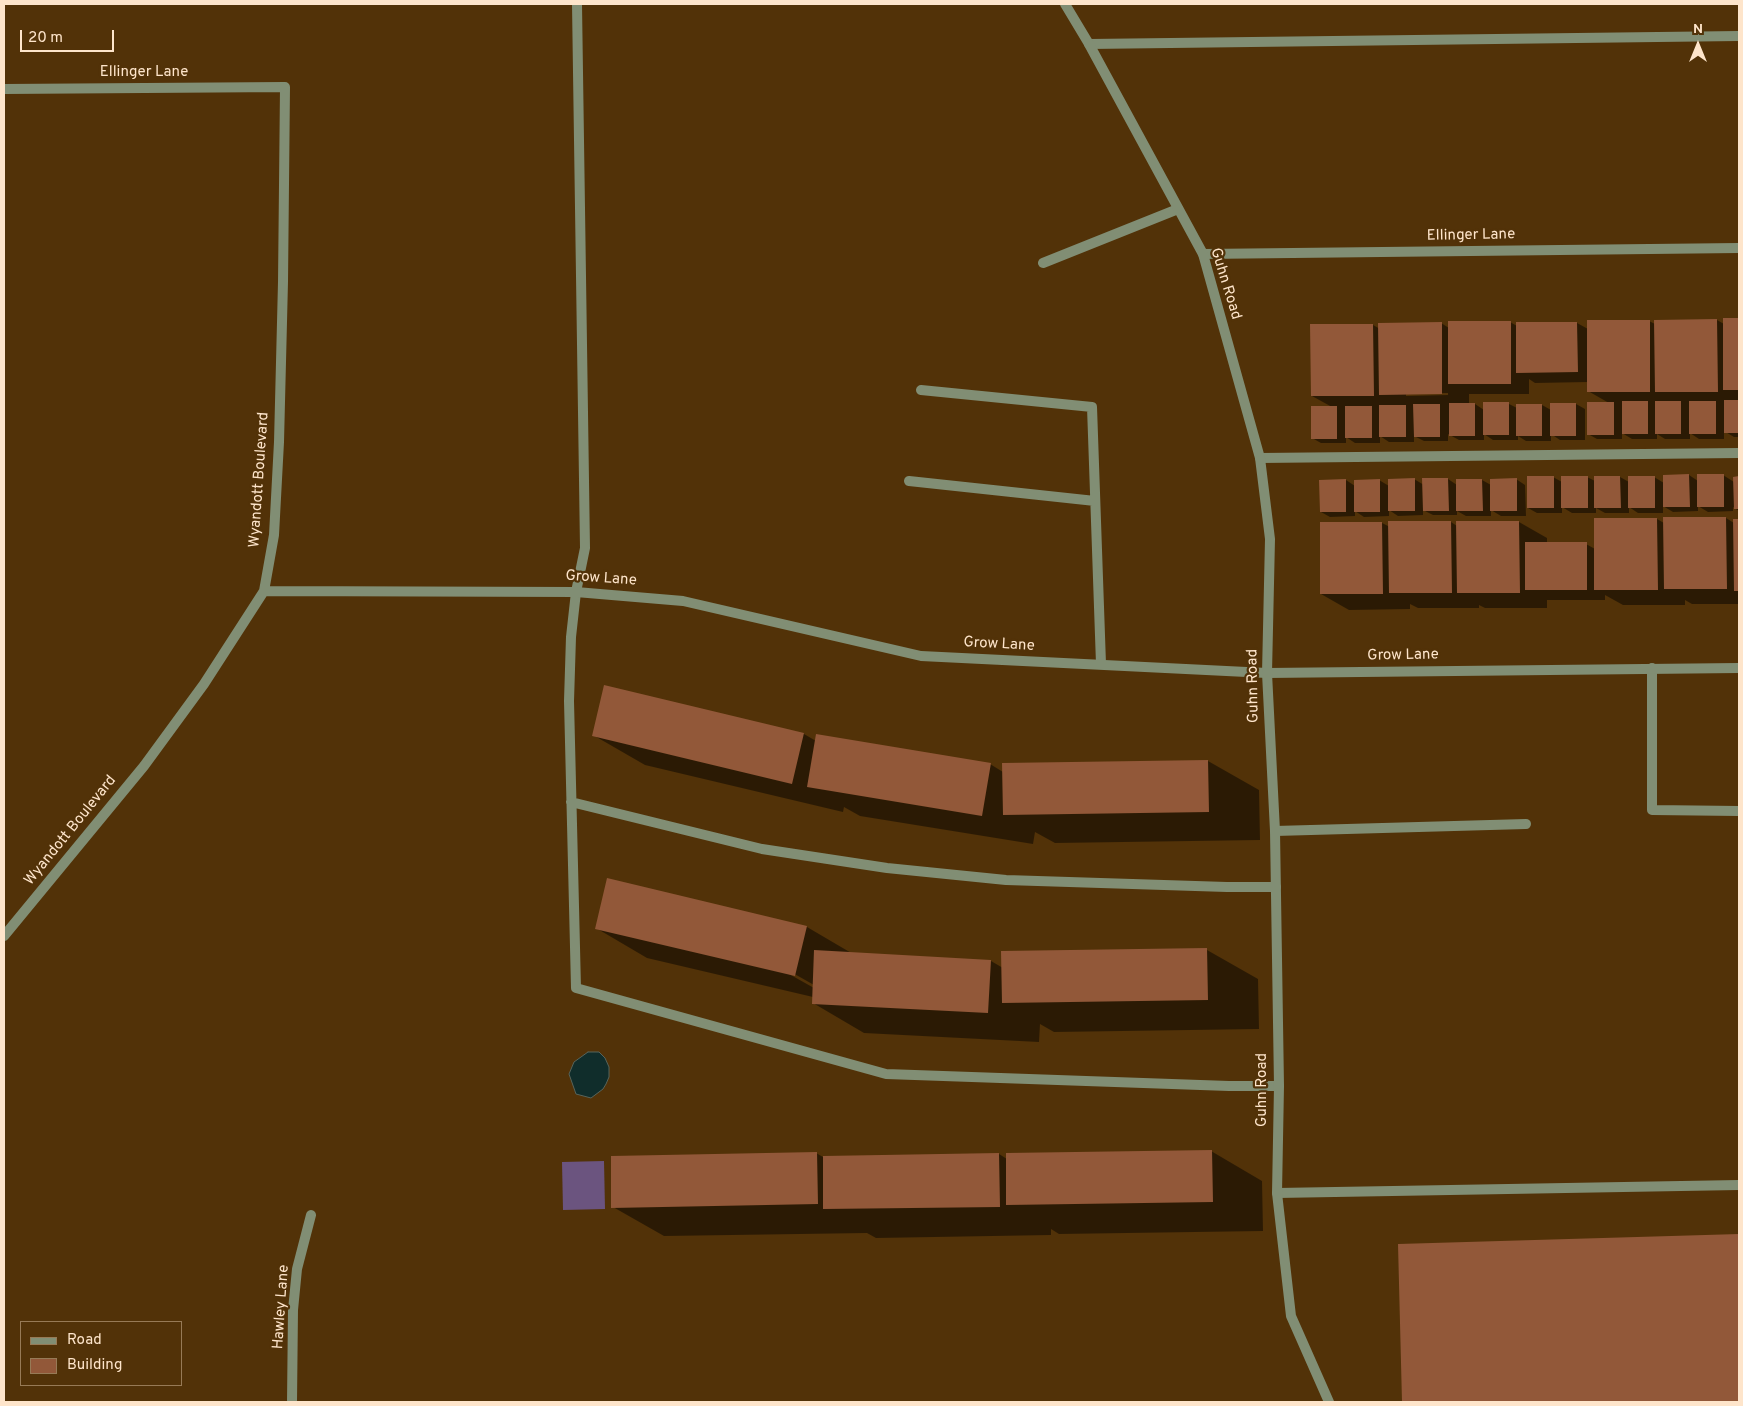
<!DOCTYPE html>
<style>
body{margin:0}
#map{position:relative;width:1743px;height:1406px;overflow:hidden;background:#523208;font-family:Overpass,sans-serif}
canvas{display:block}
.frame{position:absolute;inset:0;border:5px solid #fee5cb;pointer-events:none}
.legend{position:absolute;left:20px;top:1321px;width:162px;height:65px;box-sizing:border-box;background:#523208;border:1px solid #977a56;margin:0;padding:6px 9px;list-style:none;font-size:15px;color:#fee5cb}
.legend li{display:flex;align-items:center;gap:10px;height:25px}
.legend b{width:25px;border:1px solid #977a56}
.north{position:absolute;left:1673px;top:20px;width:50px;height:50px;-webkit-text-stroke:4px #523208;paint-order:stroke;rotate:0deg;font-size:14px;font-weight:700;line-height:20px;text-align:center;color:#fee5cb}
.north::after{content:'';display:block;margin:auto;width:18px;height:22px;background:#fee5cb;clip-path:polygon(50% 0,100% 100%,50% 72%,0 100%)}
.scale{position:absolute;left:20px;top:30px;width:94px;height:22px;box-sizing:border-box;border:2px solid #fee5cb;border-top:0;padding-left:6px;font-size:15px;line-height:18px;white-space:nowrap;color:#fee5cb;-webkit-text-stroke:4px #523208;paint-order:stroke}
</style>
<div id="map">
<canvas width="1743" height="1406"></canvas>
<div class="frame"></div>
<ul class="legend">
<li><b style="height:6px;background:#818e74"></b>Road</li>
<li><b style="height:14px;background:#925839"></b>Building</li>
</ul>
<div class="north">N</div>
<div class="scale">20 m</div>
</div>
<script>
const c = document.querySelector('canvas').getContext('2d');
c.lineJoin = 'round';
function fillPath(path, color) {
  c.fillStyle = color;
  c.fill(path, 'evenodd');
}
function shape(rows) {
  const path = new Path2D();
  for (const r of rows) {
    path.moveTo(r[0], r[1]);
    for (let i = 2; i < r.length; i += 2) path.lineTo(r[i], r[i + 1]);
  }
  return path;
}
function trace(path, color, width, dash) {
  c.strokeStyle = color;
  c.lineWidth = width;
  c.lineCap = dash ? 'butt' : 'round';
  c.setLineDash(dash || []);
  c.stroke(path);
}
function label(font, color, halo, rows, align = 'center') {
  c.font = font + ' Overpass,sans-serif';
  c.lineWidth = 4.5;
  c.setLineDash([]);
  c.textBaseline = 'middle';
  c.strokeStyle = halo;
  c.fillStyle = color;
  for (const [text, x, y, turn = 0] of rows) {
    c.save();
    c.translate(x, y);
    c.rotate((+turn || 0) * Math.PI / 180);
    c.textAlign = isNaN(turn) ? turn : align;
    if (halo) c.strokeText(text, 0, 0);
    c.fillText(text, 0, 0);
    c.restore();
  }
}
fillPath(shape([
 [604,1161,605,1209,563,1210,562,1162]
]), '#6b547f');
const water = shape([
 [588,1052,599,1052,605,1058,609,1067,609,1077,606,1084,603,1089,591,1098,576,1094,569,1074,574,1062,588,1052]
]);
fillPath(water, '#102d2b');
trace(water, '#57645b', 1);
fillPath(shape([
 [1724,319,1739,319,1739,437,1734,437,1724,431,1724,439,1699,439,1690,433,1690,439,1665,439,1657,434,1657,439,1632,439,1622,433,1622,439,1597,439,1588,434,1609,403,1588,391,1588,382,1535,383,1529,379,1529,394,1469,394,1469,404,1475,404,1484,410,1484,404,1509,404,1517,408,1542,405,1551,410,1576,404,1585,409,1585,440,1560,440,1551,434,1551,441,1526,441,1518,436,1518,440,1493,440,1484,434,1484,440,1459,440,1448,434,1448,441,1424,441,1414,436,1414,442,1389,442,1380,436,1380,443,1355,443,1346,437,1346,443,1321,443,1312,438,1332,407,1312,396,1373,325,1380,329,1441,323,1449,328,1510,322,1517,326,1577,323,1588,329,1649,321,1655,324,1717,320,1724,324],
 [1406,393,1448,393,1448,395,1406,396],
 [1689,475,1698,481,1723,475,1734,482,1734,478,1739,478,1739,511,1733,507,1733,511,1708,512,1698,506,1698,511,1673,512,1663,506,1663,513,1638,513,1629,507,1629,513,1605,513,1596,508,1596,513,1572,513,1562,507,1562,513,1537,513,1528,508,1553,477,1562,482,1587,477,1595,481,1620,477,1629,482,1654,477,1664,483],
 [1414,479,1424,485,1423,479,1448,479,1457,485,1482,480,1491,485,1516,479,1525,485,1526,516,1501,516,1491,510,1491,516,1466,516,1457,511,1457,515,1433,515,1423,510,1423,515,1398,516,1389,510,1389,516,1364,517,1355,511,1355,516,1330,517,1321,512,1346,480,1355,486,1379,480,1389,486],
 [1664,518,1726,518,1734,523,1734,520,1739,520,1739,604,1692,604,1685,600,1685,605,1623,605,1605,595,1605,600,1547,600,1547,608,1485,608,1479,605,1479,608,1418,608,1410,604,1410,609,1349,610,1321,594,1321,523,1382,523,1390,527,1451,522,1457,526,1457,522,1519,522,1547,538,1547,544,1586,544,1595,549,1657,519,1664,523],
 [605,687,804,734,816,741,990,764,1003,772,1003,764,1208,761,1259,790,1260,840,1055,843,1035,832,1033,844,860,816,844,807,843,812,645,765,593,735],
 [807,927,853,954,991,961,1003,968,1207,950,1258,979,1259,1029,1054,1032,1040,1024,1039,1042,864,1033,813,1003,813,997,647,958,596,928],
 [791,972,814,985,814,988,789,974],
 [1211,1151,1262,1181,1263,1231,1059,1234,1051,1229,1051,1235,876,1238,867,1233,664,1236,613,1207,816,1153,823,1157,999,1154,1007,1159],
 [1739,1235,1739,1402,1403,1402,1399,1245]
]), '#0007');
fillPath(shape([
 [1723,318,1739,318,1739,390,1723,390],
 [1717,319,1718,392,1655,392,1654,320],
 [1587,320,1650,320,1650,392,1587,392],
 [1448,321,1511,321,1511,384,1448,384],
 [1442,322,1442,394,1379,395,1378,323],
 [1516,322,1577,322,1578,372,1516,373],
 [1310,324,1373,324,1374,396,1311,396],
 [1724,400,1739,400,1739,433,1724,433],
 [1622,401,1648,401,1648,434,1622,434],
 [1655,401,1681,401,1681,434,1655,434],
 [1689,401,1716,401,1716,434,1689,434],
 [1483,402,1509,402,1509,435,1483,435],
 [1587,402,1614,402,1614,435,1587,435],
 [1449,403,1475,403,1475,436,1449,436],
 [1550,403,1576,403,1576,436,1550,436],
 [1413,404,1440,404,1440,437,1414,437],
 [1516,404,1542,404,1542,436,1516,436],
 [1379,405,1406,405,1406,437,1379,437],
 [1311,406,1337,406,1337,439,1311,439],
 [1345,406,1372,406,1372,438,1345,438],
 [1689,474,1690,507,1663,507,1663,475],
 [1697,474,1724,474,1724,507,1697,507],
 [1527,476,1554,476,1554,508,1527,508],
 [1561,476,1588,476,1588,508,1561,508],
 [1594,476,1620,476,1621,508,1594,508],
 [1628,476,1655,476,1655,508,1628,508],
 [1739,476,1739,509,1734,509,1733,477],
 [1415,478,1415,511,1388,511,1388,479],
 [1422,478,1448,478,1449,511,1423,511],
 [1517,478,1517,511,1490,511,1490,479],
 [1346,479,1346,512,1320,512,1319,480],
 [1380,479,1380,512,1354,512,1354,480],
 [1456,479,1482,479,1483,511,1456,511],
 [1663,517,1726,517,1727,589,1664,589],
 [1594,518,1657,518,1658,590,1594,590],
 [1733,519,1739,519,1739,591,1734,591],
 [1388,521,1451,521,1452,593,1389,593],
 [1456,521,1519,521,1520,593,1457,593],
 [1320,522,1382,522,1383,594,1320,594],
 [1525,542,1587,542,1587,590,1525,590],
 [604,685,804,733,792,784,592,736],
 [816,734,991,763,982,816,807,787],
 [1208,760,1209,812,1003,815,1002,763],
 [607,878,807,926,795,976,595,929],
 [1207,948,1208,1000,1002,1003,1001,951],
 [814,950,991,960,988,1013,812,1004],
 [1212,1150,1213,1202,1006,1205,1006,1153],
 [817,1152,818,1204,611,1208,611,1156],
 [999,1153,1000,1207,823,1209,823,1156],
 [1739,1234,1739,1402,1402,1402,1398,1244]
]), '#925839');
trace(shape([
 [577,4,585,548,576,592,571,637,569,701,576,988,886,1074,1229,1086,1279,1086],
 [1089,44,1739,36],
 [1043,263,1178,209],
 [921,390,1092,407,1101,664],
 [1260,458,1739,453],
 [909,481,1095,501],
 [1652,668,1652,810,1739,811],
 [571,802,762,849,887,868,1006,880,1227,887,1276,887],
 [1275,831,1526,824],
 [1277,1193,1739,1185]
]), '#818e74', 10);
trace(shape([
 [4,89,285,87,283,282,279,442,274,535,264,591,204,684,144,766,4,936],
 [1203,254,1739,248],
 [264,591,576,592,683,601,921,656,1267,673,1739,668],
 [292,1402,293,1310,297,1269,311,1215]
]), '#818e74', 10);
trace(shape([
 [1065,4,1089,44,1203,254,1260,458,1270,539,1267,673,1275,831,1279,1086,1277,1193,1291,1316,1329,1402]
]), '#818e74', 10);
label('15px', '#fee5cb', '#523208', [
 ["Ellinger Lane",144,73],
 ["Ellinger Lane",1471,236,-1],
 ["Guhn Road",1225,284,73],
 ["Wyandott Boulevard",260,480,-86],
 ["Grow Lane",601,579,4],
 ["Grow Lane",999,645,3],
 ["Grow Lane",1403,656,-1],
 ["Guhn Road",1254,686,-91],
 ["Wyandott Boulevard",71,831,-51],
 ["Guhn Road",1263,1090,-90],
 ["Hawley Lane",282,1307,-86]
]);
</script>
